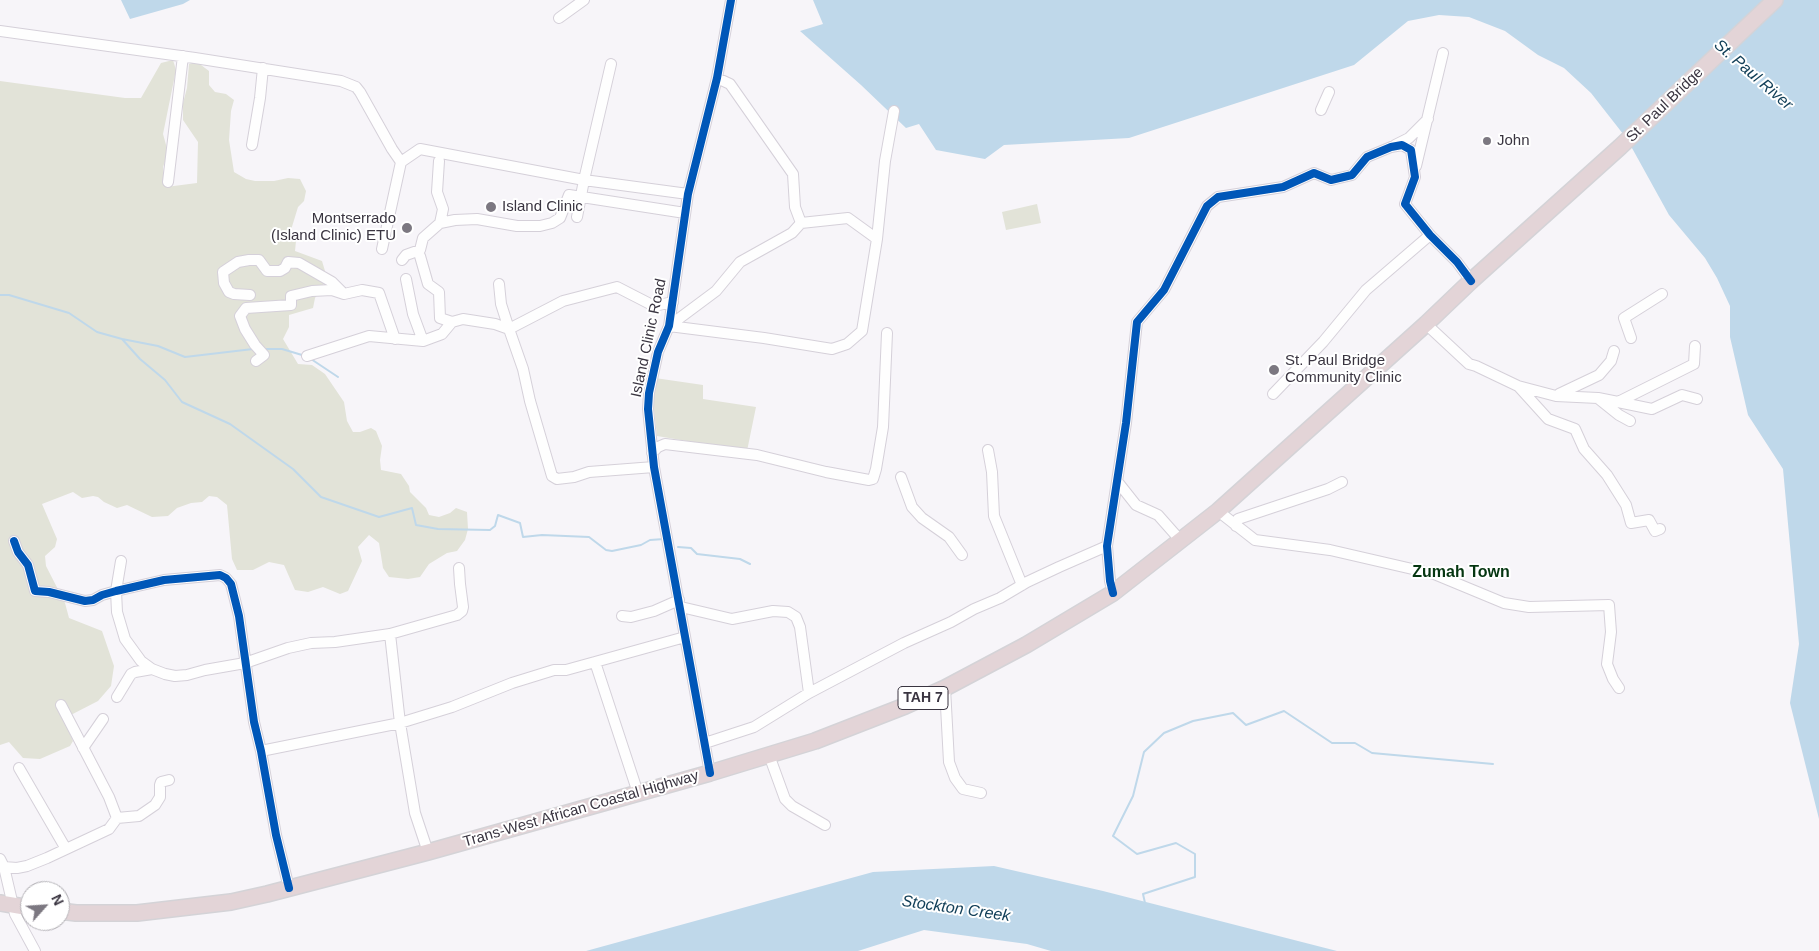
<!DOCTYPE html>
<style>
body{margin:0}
#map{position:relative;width:1819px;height:951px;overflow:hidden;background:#f7f5f9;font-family:Arial,sans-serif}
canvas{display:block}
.north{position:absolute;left:20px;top:881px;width:50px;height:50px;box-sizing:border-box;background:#fff;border:1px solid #b0aeb3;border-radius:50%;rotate:64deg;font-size:14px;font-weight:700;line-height:20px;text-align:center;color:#3a3541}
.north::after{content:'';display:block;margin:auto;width:18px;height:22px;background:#7c7881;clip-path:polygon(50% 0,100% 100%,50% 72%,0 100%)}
</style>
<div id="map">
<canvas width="1819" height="951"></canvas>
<div class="north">N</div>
</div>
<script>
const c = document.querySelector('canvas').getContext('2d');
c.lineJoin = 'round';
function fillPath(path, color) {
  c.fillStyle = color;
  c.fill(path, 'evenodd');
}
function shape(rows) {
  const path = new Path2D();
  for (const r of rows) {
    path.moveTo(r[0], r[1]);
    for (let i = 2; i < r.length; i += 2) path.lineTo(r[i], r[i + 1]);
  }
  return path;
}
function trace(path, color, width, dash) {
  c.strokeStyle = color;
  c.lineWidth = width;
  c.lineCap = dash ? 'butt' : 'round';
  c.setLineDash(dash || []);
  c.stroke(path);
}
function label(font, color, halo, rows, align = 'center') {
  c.font = font + ' Arial,sans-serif';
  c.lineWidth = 4;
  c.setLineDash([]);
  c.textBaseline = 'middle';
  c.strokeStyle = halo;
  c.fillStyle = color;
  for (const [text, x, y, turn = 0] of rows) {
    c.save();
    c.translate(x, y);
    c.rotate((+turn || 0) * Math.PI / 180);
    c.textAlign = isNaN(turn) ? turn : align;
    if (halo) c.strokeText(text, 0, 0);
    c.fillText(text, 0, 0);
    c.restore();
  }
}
fillPath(shape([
 [173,60,176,70,163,134,168,152,163,167,166,187,197,183,198,142,183,120,183,103,187,88,189,64,197,62,209,71,209,85,215,92,226,94,234,100,231,111,229,140,234,172,246,179,255,181,274,181,288,178,300,179,306,191,304,201,298,207,291,230,296,241,295,251,322,261,325,271,324,284,315,298,313,308,289,315,289,327,283,339,298,364,312,365,325,374,344,402,347,421,353,432,360,432,371,428,376,431,382,446,380,460,381,470,401,474,409,486,410,492,426,508,429,515,439,517,450,513,456,508,467,512,468,529,465,540,457,551,447,553,429,564,420,577,408,579,389,577,383,568,379,543,369,535,358,547,362,561,348,591,340,594,323,587,308,592,295,590,284,565,269,562,253,570,237,570,232,559,227,505,217,497,209,496,202,502,191,503,177,508,168,516,152,517,127,505,117,508,104,502,98,497,93,496,82,498,73,492,42,504,57,539,55,547,45,556,46,566,65,603,69,618,102,631,114,666,111,686,98,701,63,719,73,741,70,746,40,759,23,758,9,742,0,745,0,81,125,98,141,98,161,63],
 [1037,204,1041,223,1006,230,1002,212],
 [655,378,703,385,703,399,756,407,747,451,657,436,652,393]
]), '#e2e3d8');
fillPath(shape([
 [121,0,190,0,183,4,130,19],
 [813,0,1819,0,1819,819,1790,703,1799,644,1783,469,1748,415,1730,337,1730,306,1717,278,1705,258,1669,215,1627,139,1591,93,1564,68,1538,55,1505,31,1469,17,1439,15,1408,21,1354,65,1129,138,1004,145,985,159,936,150,919,124,906,128,861,85,800,31,823,24],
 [994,866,1103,891,1337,951,1051,951,1027,944,924,930,858,951,586,951,873,872]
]), '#bfd8ea');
trace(shape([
 [0,295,9,295,69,313,97,332,122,339,140,359,165,380,182,402,230,424,293,469,321,497,379,517,412,508,416,525,438,529,490,530,495,526,498,515,520,523,523,537,542,535,589,537,606,550,612,551,641,545,650,540,664,539],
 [122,339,158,346,185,357,253,349],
 [263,349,282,349,302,355],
 [311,359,338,377],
 [678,547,691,548,697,554,740,559,750,564],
 [1145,903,1143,894,1195,877,1195,854,1176,843,1137,854,1113,836,1133,796,1144,752,1164,733,1193,721,1233,713,1246,725,1284,711,1332,743,1355,743,1372,753,1493,764]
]), '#bfd8ea', 2);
const minor = shape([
 [559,18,584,0],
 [0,31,195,58,341,81,356,87,360,92,392,149,401,162],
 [717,78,730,84,793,174,795,207,801,223,848,218,877,239],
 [1321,110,1329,92],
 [252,145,260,98,263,68],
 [1395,145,1409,138,1428,119],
 [439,161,437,192,443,209,440,223],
 [1416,166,1443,53],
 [168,182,183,56],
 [577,217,584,180,611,64],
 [801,223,792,233,740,262,716,291,669,326,764,338,832,349,847,344,862,331,877,239,885,161,894,111],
 [382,249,401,162,420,149,584,180,688,194],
 [420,256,428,284,439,292,440,318,452,322],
 [402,260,406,255,420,250,423,238,440,223,455,220,477,219,517,226,540,226,552,223,560,218,569,195,685,213],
 [406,279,413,314,423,341],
 [499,284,501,304,509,329,563,301,617,287,654,306,673,302],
 [250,295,234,294,229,292,224,283,223,272,238,262,249,260,259,260,267,271,280,271,285,268,288,262,299,263,332,282,342,292],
 [1426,324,1469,364,1476,366,1518,386,1556,396,1598,398,1618,402,1694,364,1695,346],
 [1631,338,1624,318,1662,294],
 [307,356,369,336,423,341,442,334,452,322,463,319,495,324,509,329,523,369,530,401,552,476,557,479,574,477,589,472,654,467],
 [256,361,264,355,255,345,245,329,240,316,246,308,291,305,291,296,312,291,332,290,344,294,362,290,379,293,395,339],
 [1519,387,1548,419,1575,429,1584,449,1607,475,1626,505,1631,523,1649,520,1655,531,1660,529],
 [1273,394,1323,342,1366,290,1430,235],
 [1559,394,1599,375,1611,361,1614,351],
 [1599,399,1619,415,1630,421],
 [1618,402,1652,409,1682,395,1697,399],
 [988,450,992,472,994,516,1022,585],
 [652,453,658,447,665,444,757,455,826,472,869,480,873,479,876,469,883,427,887,333],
 [901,477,912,507,922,518,949,537,962,555],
 [1117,481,1136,505,1158,515,1181,541],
 [1218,511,1255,540,1330,550,1434,574,1504,603,1529,607,1609,605,1611,632,1607,664,1613,679,1619,688],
 [1236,526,1238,519,1328,489,1342,482],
 [14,541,18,552,28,565,35,591,49,592,85,601,93,600,102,595,116,591,164,580,220,575,226,578,231,584,239,616,254,722,261,751,276,835,289,888],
 [121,561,116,591,117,612,125,639,141,661,152,669,165,674,175,676,187,675,205,670,245,663,288,648,311,643,335,642,390,634,457,615,462,611,463,607,460,584,459,568],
 [1113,593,1110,581,1107,546,1126,423,1137,322,1164,290,1207,206,1218,197,1283,187,1314,173,1331,180,1352,175,1367,157,1391,147,1402,145,1411,150,1415,177,1405,204,1430,235,1457,262,1471,281],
 [681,607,732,619,773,611,788,612,796,617,800,627,809,693],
 [622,616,631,617,654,611,679,600],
 [390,634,400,723,415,813,428,852],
 [595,662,685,637],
 [945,688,949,762,955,778,963,789,981,793],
 [117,697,131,674,135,672,152,669],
 [705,743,754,727,809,693,904,643,951,622,974,609,1000,598,1027,582,1059,567,1107,546],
 [83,748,103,719],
 [261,751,400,723,452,707,512,683,554,670,566,670,595,662,638,793],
 [769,755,785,799,792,806,825,825],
 [19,768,66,849],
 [710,773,654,467,648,409,649,393,658,352,669,326,688,194,717,78,731,0],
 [117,818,139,816,155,805,160,797,160,785,161,782,169,780],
 [0,859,4,867,15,914,35,951],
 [4,867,17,868,27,866,47,858,109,829,117,818,109,797,61,705]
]);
const highway = shape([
 [0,903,30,908],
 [60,911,76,913,137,913,231,902,267,894,428,852,710,773,815,741,905,706,945,688,1026,645,1113,593,1218,511,1426,324,1471,281,1620,147,1775,0]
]);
trace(minor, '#d5d0d9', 12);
trace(highway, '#d4d3d7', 18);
trace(minor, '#fefefe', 10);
trace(highway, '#e3d4d7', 15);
trace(shape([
 [14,541,18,552,28,565,35,591,49,592,85,601,93,600,102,595,116,591,164,580,220,575,226,578,231,584,239,616,254,722,261,751,276,835,289,888],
 [1113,593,1110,581,1107,546,1126,423,1137,322,1164,290,1207,206,1218,197,1283,187,1314,173,1331,180,1352,175,1367,157,1391,147,1402,145,1411,150,1415,177,1405,204,1430,235,1457,262,1471,281],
 [710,773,654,467,648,409,649,393,658,352,669,326,688,194,717,78,731,0]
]), '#0057b8', 8);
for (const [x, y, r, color] of [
 [1487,141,5,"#7c7881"],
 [491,207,6,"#7c7881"],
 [407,228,6,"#7c7881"],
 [1274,370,6,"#7c7881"]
]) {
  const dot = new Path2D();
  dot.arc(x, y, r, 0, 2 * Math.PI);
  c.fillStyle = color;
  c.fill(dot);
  trace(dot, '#fff', 2);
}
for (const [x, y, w] of [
 [923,698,50]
]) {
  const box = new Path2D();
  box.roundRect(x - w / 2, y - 11.5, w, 23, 4);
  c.fillStyle = '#fff';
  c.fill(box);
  trace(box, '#3a3541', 1);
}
label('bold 14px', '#3a3541', null, [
 ["TAH 7",923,698]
]);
label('15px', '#3a3541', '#fff', [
 ["St. Paul Bridge",1665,105,-44],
 ["Island Clinic Road",649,338,-78],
 ["Trans-West African Coastal Highway",581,809,-16]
]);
label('15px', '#3a3541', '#fff', [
 ["John",1497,141],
 ["Island Clinic",502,207],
 ["Montserrado",396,219,"right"],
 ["(Island Clinic) ETU",396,236,"right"],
 ["St. Paul Bridge",1285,361],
 ["Community Clinic",1285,378]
], 'left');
label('italic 16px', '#134059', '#fff', [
 ["St. Paul River",1753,75,41],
 ["Stockton Creek",956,909,8]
]);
label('bold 16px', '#053611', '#fff', [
 ["Zumah Town",1461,573]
]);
</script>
